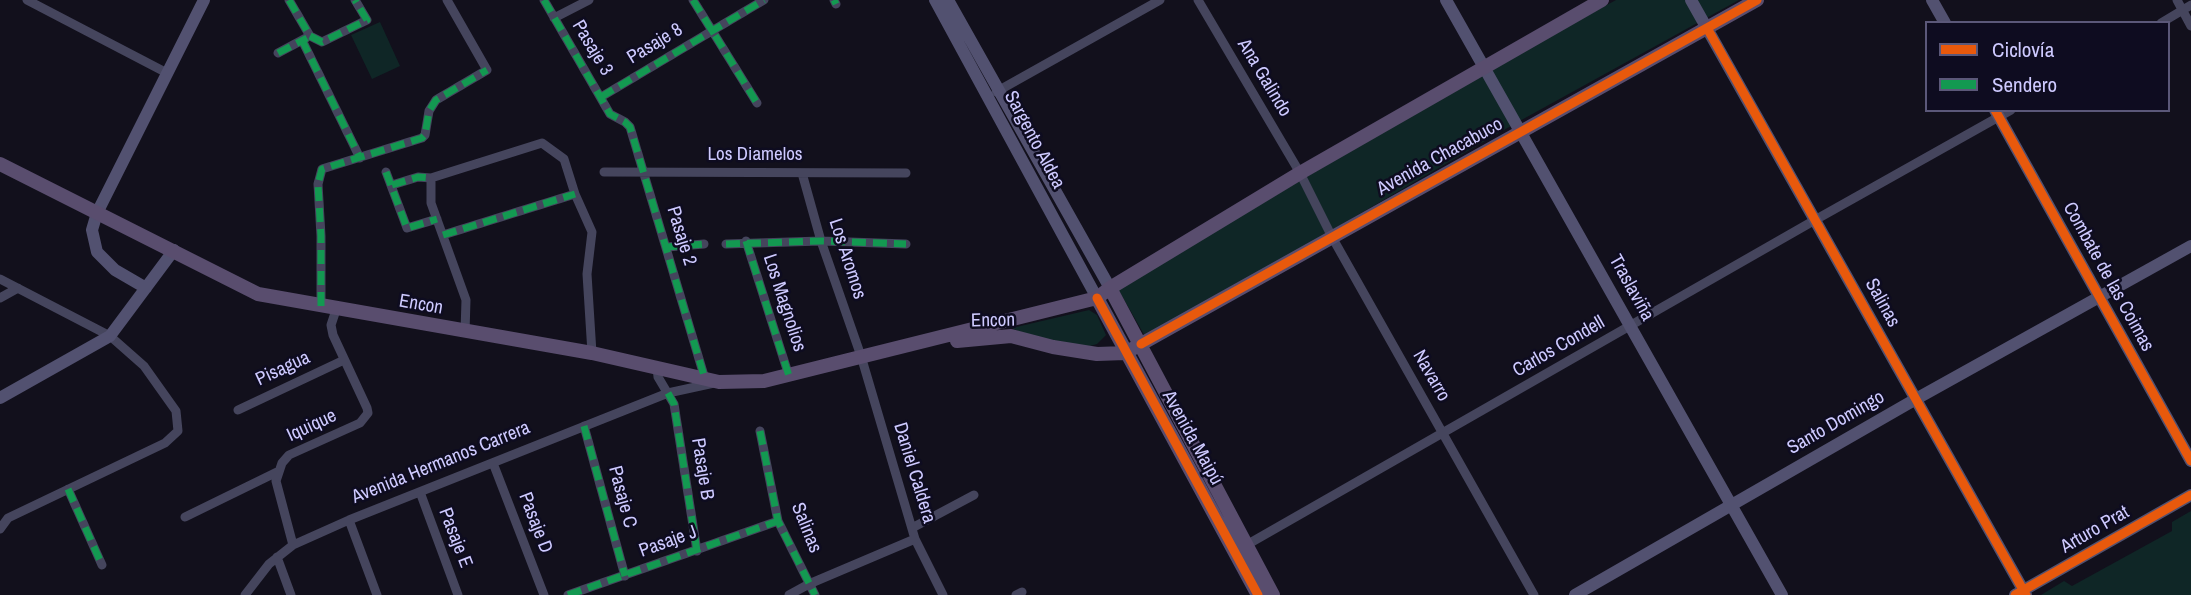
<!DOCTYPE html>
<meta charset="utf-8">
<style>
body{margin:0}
#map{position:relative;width:2191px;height:595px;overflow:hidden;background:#12101c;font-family:"Archivo Narrow",sans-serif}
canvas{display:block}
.legend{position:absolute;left:1925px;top:21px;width:245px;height:91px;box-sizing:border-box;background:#0e0c20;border:2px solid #5b5879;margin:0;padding:9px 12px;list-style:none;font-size:21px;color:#cecaff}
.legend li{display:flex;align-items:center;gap:14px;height:35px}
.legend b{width:35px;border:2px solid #5b5879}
</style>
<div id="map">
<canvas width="2191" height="595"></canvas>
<ul class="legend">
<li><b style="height:9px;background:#e8590c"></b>Ciclovía</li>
<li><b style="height:9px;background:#139951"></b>Sendero</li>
</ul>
</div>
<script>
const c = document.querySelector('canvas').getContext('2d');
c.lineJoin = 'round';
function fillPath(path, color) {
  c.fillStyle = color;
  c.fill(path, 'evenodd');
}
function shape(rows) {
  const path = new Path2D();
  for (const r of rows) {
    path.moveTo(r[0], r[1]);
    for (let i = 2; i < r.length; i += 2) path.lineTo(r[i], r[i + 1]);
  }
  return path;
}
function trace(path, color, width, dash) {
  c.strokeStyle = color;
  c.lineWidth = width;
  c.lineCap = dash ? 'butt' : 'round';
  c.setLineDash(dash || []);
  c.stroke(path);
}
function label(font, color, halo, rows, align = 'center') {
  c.font = font + ' "Archivo Narrow",sans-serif';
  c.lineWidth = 5;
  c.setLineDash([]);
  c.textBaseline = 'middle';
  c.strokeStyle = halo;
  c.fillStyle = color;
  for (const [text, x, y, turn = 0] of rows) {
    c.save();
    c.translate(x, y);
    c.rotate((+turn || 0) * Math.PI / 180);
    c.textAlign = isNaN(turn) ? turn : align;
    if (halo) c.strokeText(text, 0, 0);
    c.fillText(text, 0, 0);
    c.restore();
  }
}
fillPath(shape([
 [1616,0,1739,0,1516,123,1146,338,1118,289,1486,70],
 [380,22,400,66,372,79,351,35],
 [1089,310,1097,315,1106,335,1097,344,1090,346,1068,345,1026,335,1012,328],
 [2191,511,2191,595,2041,595,2064,581,2072,586,2172,531,2172,522]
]), '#0f2626');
trace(shape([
 [27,0,167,73],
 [289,0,310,36],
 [544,0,610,114,625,122,630,127,705,379],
 [693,0,757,103],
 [834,0,836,4],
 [1198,0,1300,173,1332,237,1534,595],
 [2177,0,2191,26],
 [554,18,589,0],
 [2161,23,2191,5],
 [310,36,322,42,367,20,355,0],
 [302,40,360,158],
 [278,53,306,38],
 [996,92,1160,0],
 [601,97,764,0],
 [386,172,407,228,437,219],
 [604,172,906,173],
 [802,173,821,241,861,356,915,539,943,595],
 [392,185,418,177,431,178],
 [443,235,575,194],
 [746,241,789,376],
 [726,244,821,241,906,244],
 [667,247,704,244],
 [0,279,110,336,144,366,176,411,178,431,165,443,8,518,0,529],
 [0,298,18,288],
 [321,306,321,236,318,184,322,169,422,138,425,135,429,111,436,100,487,70,447,0],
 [465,332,466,300,431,203,431,178,542,143,564,159,575,194,592,232,587,274,592,353],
 [657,367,658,377,674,404,697,551],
 [238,410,344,360],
 [584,426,625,576],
 [760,431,778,521,815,595],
 [493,463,544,595],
 [68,489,102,565],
 [420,492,458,595],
 [185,517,277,472],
 [349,520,377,595],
 [912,528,974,495],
 [293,545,276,481,282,463,289,455,360,423,368,413,367,408,333,335,331,325,336,310],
 [1243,547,1815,220,2011,110],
 [277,557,291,595],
 [245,595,269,564,293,545,349,520,668,393,714,383],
 [568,595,778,521],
 [789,595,809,584,915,539],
 [1016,595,1022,592]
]), '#45455d', 9);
trace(shape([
 [935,0,1097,298],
 [948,0,1110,288],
 [1446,0,1782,595],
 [1691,0,2026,595],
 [1932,0,1945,23],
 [1995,110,2191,461],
 [146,288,115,270,97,252,92,230,97,213,204,0],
 [0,398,110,336,174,250],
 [1575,595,1916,399,2191,246],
 [2015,595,2191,495]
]), '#525170', 12);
trace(shape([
 [0,164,258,294,592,353,719,382,764,381,1097,298,1110,288,1300,173,1602,0],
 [1110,288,1273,595],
 [1097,298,1258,595],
 [957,341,1011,336,1053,347,1097,354,1125,353],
 [1125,353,1757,0]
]), '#594d6e', 14);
trace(shape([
 [289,0,310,36],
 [544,0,610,114,625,122,630,127,705,379],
 [693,0,757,103],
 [834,0,836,4],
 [310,36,322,42,367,20,355,0],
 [302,40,360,158],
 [278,53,307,38],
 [601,97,764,0],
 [386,172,407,228,437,219],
 [392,185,418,177,431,178],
 [443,235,575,194],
 [746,241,789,376],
 [726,244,821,241,906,244],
 [667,247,704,244],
 [321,306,321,236,318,184,322,169,422,138,425,135,429,111,436,100,487,70],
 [668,393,674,404,697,551],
 [584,426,625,576],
 [760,431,778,521,815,595],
 [68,489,102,565],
 [568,595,778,521]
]), '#139951', 7, [14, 7]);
trace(shape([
 [1707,28,2026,595],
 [1995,110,2191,461],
 [1097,298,1258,595],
 [1141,344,1757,0],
 [2015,595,2191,495]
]), '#e8590c', 9);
label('19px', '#cecaff', '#0e0c20', [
 ["Pasaje 8",655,44,-31],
 ["Pasaje 3",592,48,59],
 ["Ana Galindo",1264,78,59],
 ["Sargento Aldea",1034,140,62],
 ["Los Diamelos",755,155],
 ["Avenida Chacabuco",1440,157,-29],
 ["Pasaje 2",681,236,73],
 ["Los Aromos",847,259,72],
 ["Combate de las Coimas",2108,277,61],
 ["Traslaviña",1631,288,61],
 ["Los Magnolios",784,303,72],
 ["Salinas",1882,303,61],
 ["Encon",421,305,10],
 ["Encon",993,321,-1],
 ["Carlos Condell",1559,347,-30],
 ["Pisagua",283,369,-25],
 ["Navarro",1431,376,60],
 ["Santo Domingo",1836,423,-30],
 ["Iquique",312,426,-25],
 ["Avenida Maipú",1192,438,61],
 ["Avenida Hermanos Carrera",441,463,-22],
 ["Pasaje B",702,469,81],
 ["Daniel Caldera",914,473,73],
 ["Pasaje C",622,497,75],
 ["Pasaje D",535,523,69],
 ["Salinas",806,528,68],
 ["Arturo Prat",2095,530,-30],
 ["Pasaje E",455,538,69],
 ["Pasaje J",668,542,-20]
]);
</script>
